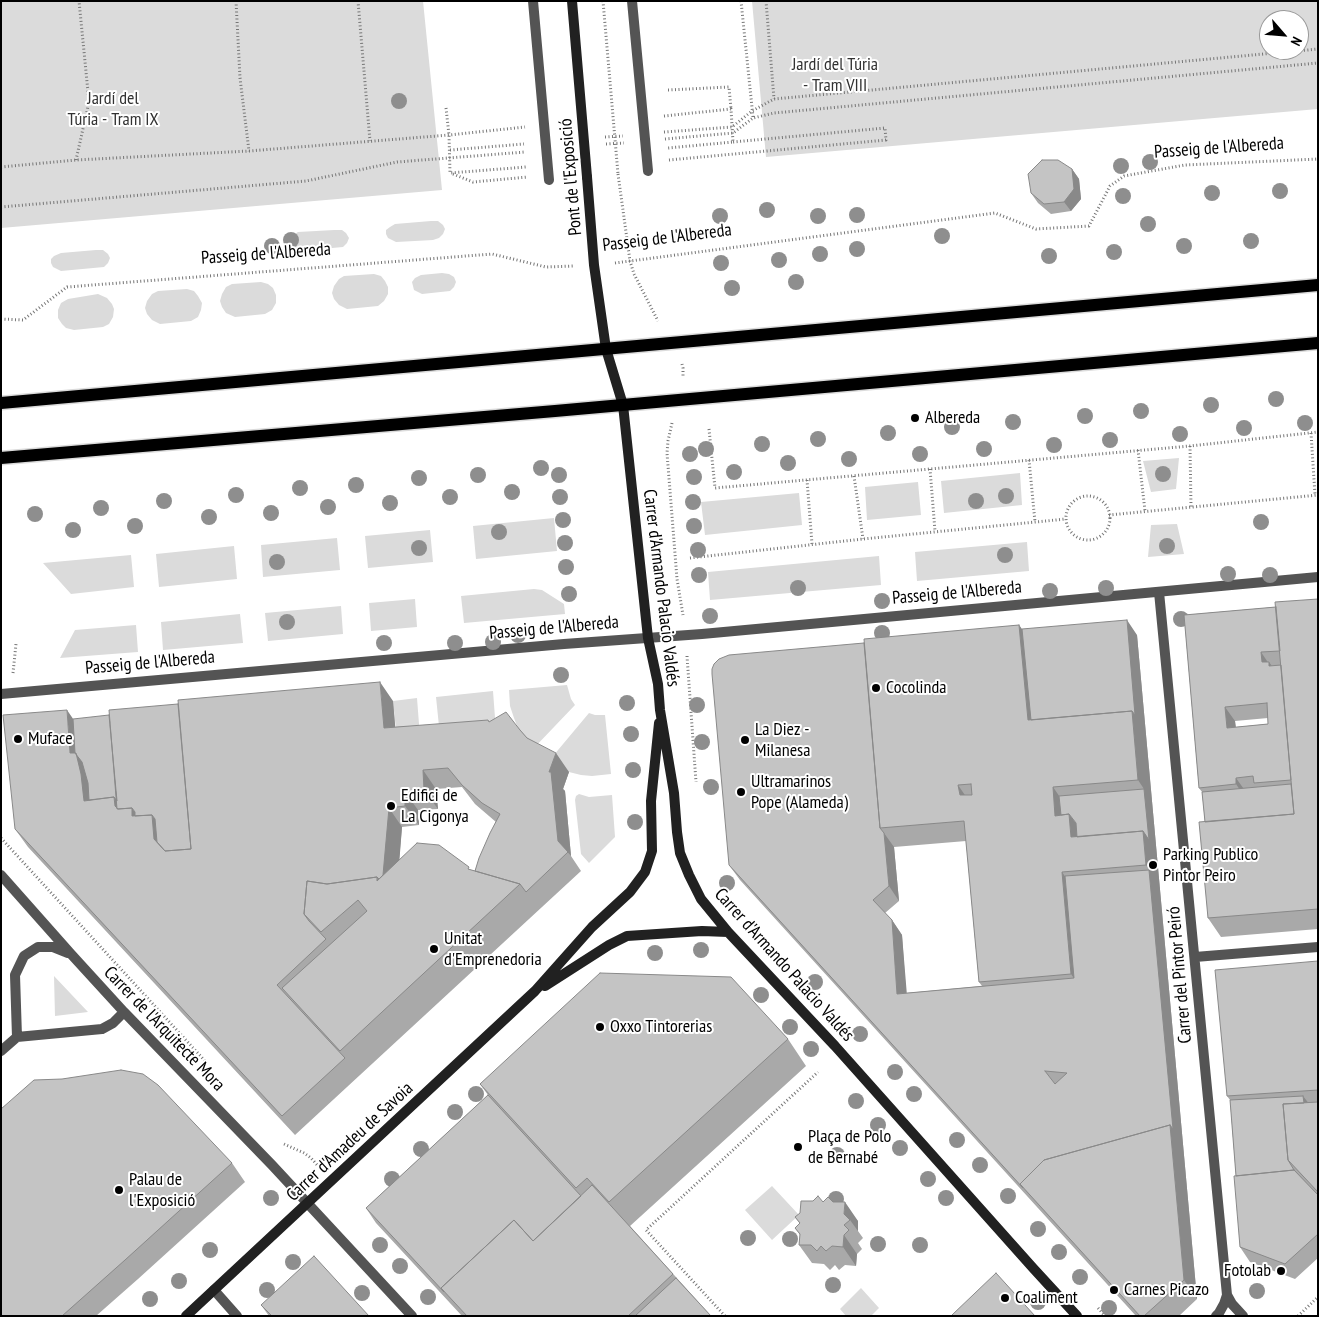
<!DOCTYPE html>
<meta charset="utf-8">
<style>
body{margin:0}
#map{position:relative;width:1319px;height:1317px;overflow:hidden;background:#fff;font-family:"PT Sans Narrow",sans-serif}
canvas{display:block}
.frame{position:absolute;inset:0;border:2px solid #000;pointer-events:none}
.north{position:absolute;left:1259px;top:10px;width:50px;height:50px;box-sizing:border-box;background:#fff;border:1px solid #999;border-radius:50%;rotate:117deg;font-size:14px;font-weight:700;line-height:20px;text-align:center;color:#000}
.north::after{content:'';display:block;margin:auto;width:18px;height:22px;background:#000;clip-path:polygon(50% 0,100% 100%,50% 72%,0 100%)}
</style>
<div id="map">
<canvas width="1319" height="1317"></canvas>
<div class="frame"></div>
<div class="north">N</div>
</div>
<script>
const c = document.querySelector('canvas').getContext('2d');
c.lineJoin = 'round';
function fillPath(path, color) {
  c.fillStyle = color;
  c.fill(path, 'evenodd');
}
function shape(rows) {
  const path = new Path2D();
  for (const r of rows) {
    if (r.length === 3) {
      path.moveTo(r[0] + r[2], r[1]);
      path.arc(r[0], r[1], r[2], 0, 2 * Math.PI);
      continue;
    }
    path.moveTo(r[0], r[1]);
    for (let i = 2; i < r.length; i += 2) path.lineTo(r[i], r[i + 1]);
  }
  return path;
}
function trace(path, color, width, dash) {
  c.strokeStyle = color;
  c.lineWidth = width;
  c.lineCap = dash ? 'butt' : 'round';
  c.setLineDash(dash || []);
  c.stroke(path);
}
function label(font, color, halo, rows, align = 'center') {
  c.font = font + ' "PT Sans Narrow",sans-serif';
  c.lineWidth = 4;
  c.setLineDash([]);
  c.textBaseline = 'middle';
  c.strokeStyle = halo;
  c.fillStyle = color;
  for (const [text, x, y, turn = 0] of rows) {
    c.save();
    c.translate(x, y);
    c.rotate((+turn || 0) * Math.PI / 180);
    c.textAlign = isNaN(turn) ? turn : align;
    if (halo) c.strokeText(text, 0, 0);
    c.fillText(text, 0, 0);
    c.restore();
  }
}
fillPath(shape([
 [1,1,423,1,442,190,1,228],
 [752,1,1318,1,1318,109,766,157],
 [1269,20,1299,20,1299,50,1269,50],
 [431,221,438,221,443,225,445,229,443,234,439,238,433,240,396,242,388,238,386,234,386,230,390,227,395,224],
 [334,230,342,230,346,233,349,238,347,243,343,247,299,251,291,247,290,243,290,239,293,235,298,232],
 [96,250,103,250,108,254,110,258,108,263,104,267,61,271,53,267,51,263,51,259,54,256,61,253],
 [442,273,449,274,454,277,456,282,454,287,450,291,422,294,414,290,412,282,415,278,421,275],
 [374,274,381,276,385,281,388,287,388,294,384,301,378,306,347,309,339,305,334,299,332,293,334,286,339,279,344,276],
 [261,282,268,284,273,288,276,295,276,303,272,310,265,314,235,317,226,313,222,307,220,301,222,294,226,287,232,284],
 [187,289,194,291,198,296,202,303,201,310,198,317,191,321,160,324,152,320,147,314,145,308,147,301,152,294,158,291],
 [98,294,107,298,112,304,114,309,113,317,109,324,103,327,74,330,66,328,62,324,58,318,58,310,61,303,68,299],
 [1179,458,1176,489,1151,492,1143,461],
 [1020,473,1022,505,944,513,941,481],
 [918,482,921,515,867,520,865,487],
 [799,493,802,525,705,535,701,502],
 [554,518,557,551,476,559,473,526],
 [1177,524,1184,554,1148,557,1151,525],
 [430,530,433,562,368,568,365,536],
 [337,538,340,570,263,577,261,545],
 [1027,542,1029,571,917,581,915,552],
 [234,546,237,579,159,587,156,554],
 [131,555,134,587,71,594,43,563],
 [879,556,881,585,710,600,708,572],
 [534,589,542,590,564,604,565,614,464,623,461,596],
 [415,599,417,627,371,631,369,603],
 [341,606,343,634,268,641,265,613],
 [240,614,243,643,163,650,161,622],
 [136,625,138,652,60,658,75,630],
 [567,685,571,699,575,705,533,749,519,731,514,718,510,706,509,690],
 [493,691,496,731,440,736,436,697],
 [417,698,420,737,397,739,393,701],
 [589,713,595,715,605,715,611,774,592,776,581,775,569,772,548,762],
 [579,794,589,797,612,795,615,837,589,863,581,854,575,800,576,796],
 [54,976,88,1012,55,1016],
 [772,1186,799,1215,772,1240,745,1210],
 [861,1288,879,1308,871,1316,846,1316,840,1309]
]), '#dbdbdb');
const primary = shape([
 [1,403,1318,285],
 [1,458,555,411,1318,343]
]);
trace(primary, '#dbdbdb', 15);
trace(shape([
 [236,1,240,78,249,151],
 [358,1,370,141],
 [741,1,753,117],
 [766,1,774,99],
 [668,90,729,87,731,109],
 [446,108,449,135,450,173,526,167],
 [664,116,731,109,733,142,668,148],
 [664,132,732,127,752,111,774,99,1318,49],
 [605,137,623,136],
 [665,139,733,133,753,118,774,113,1318,63],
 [606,144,624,143],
 [450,150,524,144],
 [76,160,89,102,79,1],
 [669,160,886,140,885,128,733,142],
 [1,167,76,160,249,151,449,135,525,127],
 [453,174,473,182,528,177],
 [618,174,630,261,634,274,658,321],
 [1,207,306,181,397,162,525,152],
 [615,263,995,213,1036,229,1089,226,1110,186,1124,176,1185,165,1318,159],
 [1,319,23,320,67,287,492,254,546,267,574,266],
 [682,364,683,368,683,377],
 [672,423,668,441,667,453,677,579,683,615],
 [709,429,715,488,1190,446,1318,432],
 [1311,433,1315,495],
 [1190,446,1191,507],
 [1138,450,1145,511],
 [1029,460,1035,522],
 [930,469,935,531],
 [854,476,863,539],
 [807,480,812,544],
 [1088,518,22],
 [1109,515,1318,495],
 [690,558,863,539,1066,519],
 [687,656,696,782],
 [13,673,16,644],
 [1,838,206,1062],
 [284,1144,304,1153,311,1158,318,1166],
 [1098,1308,1105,1316],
 [725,1316,646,1230,818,1072],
 [1298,1316,1318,1297]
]), '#767676', 3, [1, 2.5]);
trace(shape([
 [1159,592,1227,1295,1224,1304,1219,1313,1216,1316],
 [1,694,564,644,702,634,1318,577],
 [1,875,71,954,124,1012,272,1165,412,1316],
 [1195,957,1318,947],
 [17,1037,15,975,24,956,38,947,53,947,68,953],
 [1,1051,17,1037,102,1029,113,1023,124,1012],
 [214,1290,237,1316],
 [1227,1295,1232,1304,1243,1316]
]), '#545454', 10);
trace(shape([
 [587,177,594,265,606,349,623,405,648,638,658,684,660,710,674,793,677,832,680,853,689,875,701,899,728,932,835,1046,1033,1268,1077,1316],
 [545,986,609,945,627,936,702,931,728,932],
 [186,1316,535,991,592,927,630,892,645,872,652,851,651,801,659,723]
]), '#212121', 10);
trace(primary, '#000', 12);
trace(shape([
 [603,1,618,174]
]), '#767676', 3, [1, 2.5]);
trace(shape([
 [533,1,549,180],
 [632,1,648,171]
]), '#545454', 10);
trace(shape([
 [572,1,587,177]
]), '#212121', 10);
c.fillStyle = '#8e8e8e';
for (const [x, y] of [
 [399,101],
 [1150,162],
 [1121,166],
 [1280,191],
 [1212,193],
 [1123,196],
 [767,210],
 [857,215],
 [720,216],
 [818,216],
 [1148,224],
 [942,236],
 [291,240],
 [1251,241],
 [272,246],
 [1184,246],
 [857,249],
 [1114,252],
 [820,254],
 [1049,256],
 [779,260],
 [721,263],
 [796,282],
 [732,288],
 [1276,399],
 [1211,405],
 [1141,411],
 [1085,416],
 [1013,422],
 [1305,423],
 [952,427],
 [1244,428],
 [888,433],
 [1180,434],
 [818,439],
 [1110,440],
 [762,444],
 [1054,445],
 [706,449],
 [984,449],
 [690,454],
 [920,454],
 [849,459],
 [788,463],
 [541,468],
 [734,472],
 [1163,474],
 [478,475],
 [559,475],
 [694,477],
 [419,478],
 [356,485],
 [300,488],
 [512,492],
 [236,495],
 [1006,496],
 [450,497],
 [560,497],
 [164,501],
 [976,501],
 [693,502],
 [390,503],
 [328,507],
 [101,508],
 [271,513],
 [35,514],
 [209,517],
 [563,520],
 [1261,522],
 [135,526],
 [694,526],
 [73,530],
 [499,532],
 [565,543],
 [1167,546],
 [419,548],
 [698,550],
 [1005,555],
 [277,562],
 [566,567],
 [1228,574],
 [699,575],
 [1270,575],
 [798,588],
 [1106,588],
 [1050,591],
 [569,594],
 [882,601],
 [710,616],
 [1181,619],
 [287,622],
 [882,633],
 [518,635],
 [493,642],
 [384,643],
 [455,643],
 [561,675],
 [627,703],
 [697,705],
 [631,734],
 [702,742],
 [633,770],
 [711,787],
 [635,822],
 [727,883],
 [701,950],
 [655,953],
 [815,982],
 [761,995],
 [790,1027],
 [860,1034],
 [811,1049],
 [895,1072],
 [476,1094],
 [914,1094],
 [856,1101],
 [455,1112],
 [878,1125],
 [957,1140],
 [900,1148],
 [421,1149],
 [837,1155],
 [980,1165],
 [392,1179],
 [928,1179],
 [1008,1196],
 [271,1198],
 [946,1198],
 [836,1199],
 [1038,1229],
 [748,1238],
 [790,1239],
 [878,1244],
 [380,1245],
 [920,1245],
 [210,1250],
 [1059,1252],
 [293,1262],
 [400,1266],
 [1080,1277],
 [179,1281],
 [833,1285],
 [267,1290],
 [1257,1291],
 [362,1293],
 [428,1297],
 [150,1299],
 [1038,1302],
 [1109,1308]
]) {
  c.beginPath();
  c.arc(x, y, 8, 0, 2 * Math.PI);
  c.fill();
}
fillPath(shape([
 [1072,169,1079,179,1081,199,1071,211,1051,214,1038,203,1031,193],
 [1318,599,1318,929,1221,937,1208,918,1205,822,1202,792,1199,788,1184,615,1276,607],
 [1268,718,1268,724,1236,727,1235,721],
 [1019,625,1022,629,1137,635,1197,1299,1179,1316,1136,1316,740,880,729,865,864,643],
 [966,841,979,982,982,986,906,993,902,935,892,920,885,913,899,901,894,847],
 [393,701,395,727,489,722,520,730,527,738,569,772,563,789,565,791,571,856,581,871,295,1135,28,847,15,829],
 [462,787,475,804,496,822,475,871,471,870,399,860,402,827,419,825,418,810,438,809,436,789],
 [1318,961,1318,1258,1295,1279,1250,1262,1240,1247,1236,1176,1230,1100,1227,1096],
 [788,1039,806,1066,630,1226,711,1316,462,1316,376,1223,366,1208,488,1095,480,1084],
 [232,1163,245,1182,138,1279,96,1316,1,1316],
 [823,1202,833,1202,858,1221,858,1231,863,1238,858,1243,862,1249,857,1254,856,1266,845,1265,839,1270,835,1265,830,1270,824,1264,812,1263,799,1245,800,1235,795,1228,800,1224,795,1217],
 [261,1305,369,1316,269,1316]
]), '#a9a9a9');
fillPath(shape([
 [1072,169,1079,179,1081,199,1071,211,1064,202],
 [1127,620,1137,635,1197,1299,1184,1280,1170,1125,1149,870,1146,865,1143,831,1144,789,1138,780,1132,711],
 [1019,625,1032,644,1040,724,1028,720],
 [1261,652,1269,664,1269,662,1279,676,1262,662],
 [380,682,393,701,397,747,384,728],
 [1225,707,1235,721,1237,742,1227,728],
 [67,710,80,729,96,809,84,801,70,753],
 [112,715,121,814,115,806],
 [556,753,569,772,563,789,565,791,571,856,558,841,549,772],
 [423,770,436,789,438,809,424,790],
 [1236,778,1246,792,1246,799,1236,784],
 [958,785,971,804,960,795],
 [1053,787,1066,806,1068,824,1055,816],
 [405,792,418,810,419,825,405,806],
 [132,808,140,820,132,816],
 [389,808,402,827,396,904,377,881],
 [1069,814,1083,833,1084,846,1071,837],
 [152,815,165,834,167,854,154,839],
 [884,833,894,847,899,901,889,886],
 [1062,872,1075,891,1084,993,1071,974],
 [892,920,902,935,908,1008,897,994],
 [1303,1096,1310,1105,1305,1120],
 [845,1202,858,1221,858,1231,850,1220,844,1214],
 [844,1235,857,1254,856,1266,843,1247]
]), '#898989');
const building = shape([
 [1042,160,1058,160,1072,169,1074,189,1064,202,1044,204,1031,193,1028,174,1042,160],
 [1318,599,1318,909,1208,918,1199,822,1294,814,1275,602,1318,599],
 [1276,607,1280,651,1261,652,1262,662,1269,662,1269,666,1281,665,1291,780,1254,783,1253,776,1236,778,1236,784,1199,788,1184,615,1276,607],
 [1267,703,1268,724,1227,728,1225,707,1267,703],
 [1127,620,1135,715,1132,711,1031,720,1022,629,1127,620],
 [1019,625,1028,720,1132,711,1138,780,1053,787,1055,816,1069,814,1071,837,1143,831,1146,865,1062,872,1071,974,979,982,964,821,880,828,864,639,1019,625],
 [971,784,972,795,960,795,958,785,971,784],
 [864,643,880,828,884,833,889,886,873,900,892,920,897,994,1074,978,1065,876,1149,870,1173,1129,1170,1125,1044,1160,1020,1184,1023,1188,729,865,712,674,712,669,714,664,719,659,729,655,864,643],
 [1045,1071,1067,1073,1055,1084,1045,1071],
 [380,682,384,728,488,720,489,722,506,712,520,730,527,738,556,753,549,772,551,772,558,841,568,852,526,892,520,884,475,871,479,858,490,833,500,814,482,803,462,785,448,768,423,770,424,790,405,792,405,806,389,808,383,875,379,879,377,877,327,884,307,881,304,914,309,921,326,939,277,985,345,1058,282,1116,15,829,3,715,67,710,70,753,76,753,81,774,84,801,114,797,115,806,118,809,132,808,132,816,152,815,154,839,165,851,191,849,178,700,380,682],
 [178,704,191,849,165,851,157,842,155,819,152,815,135,816,135,812,132,808,118,809,117,809,109,710,178,704],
 [109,715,117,801,114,797,89,800,88,783,82,762,75,753,73,719,109,715],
 [1291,784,1294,814,1205,822,1202,792,1291,784],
 [1144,789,1149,840,1143,831,1077,837,1076,823,1069,814,1061,815,1059,796,1144,789],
 [417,843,439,845,469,867,468,869,520,884,340,1051,282,988,367,911,358,900,321,932,304,914,307,881,327,884,377,877,377,881,417,843],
 [1318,961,1318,1090,1227,1096,1215,970,1318,961],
 [600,973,731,977,788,1039,609,1202,587,1178,576,1188,480,1084,600,973],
 [121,1070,143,1074,158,1085,232,1163,125,1260,62,1316,1,1316,1,1109,34,1080,62,1079,121,1070],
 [488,1095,581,1196,533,1241,514,1220,441,1288,444,1292,366,1208,488,1095],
 [1303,1096,1304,1103,1283,1104,1288,1160,1294,1170,1236,1176,1230,1100,1303,1096],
 [1318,1102,1318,1192,1288,1160,1283,1104,1318,1102],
 [1170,1125,1184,1280,1144,1316,1140,1316,1020,1184,1044,1160,1170,1125],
 [1294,1170,1318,1195,1318,1234,1285,1264,1240,1247,1234,1176,1294,1170],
 [592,1185,673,1274,628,1316,467,1316,441,1288,514,1220,533,1241,592,1185],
 [818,1196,823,1202,828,1197,833,1202,845,1202,844,1214,850,1220,844,1225,849,1230,844,1235,843,1247,832,1246,826,1251,821,1246,817,1251,811,1245,799,1245,800,1234,795,1228,800,1223,795,1217,800,1213,801,1201,813,1201,818,1196],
 [314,1256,369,1316,272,1316,261,1305,314,1256],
 [996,1273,1035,1316,952,1316,952,1315,996,1273],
 [676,1278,711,1316,635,1316,676,1278]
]);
fillPath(building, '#c4c4c4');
trace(building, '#898989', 1);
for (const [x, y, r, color] of [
 [915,418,5,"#000"],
 [876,688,5,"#000"],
 [18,739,5,"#000"],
 [745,740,5,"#000"],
 [741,792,5,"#000"],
 [391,806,5,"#000"],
 [1153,865,5,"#000"],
 [434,949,5,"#000"],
 [600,1027,5,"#000"],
 [798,1147,5,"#000"],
 [119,1190,5,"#000"],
 [1281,1271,5,"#000"],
 [1114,1290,5,"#000"],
 [1005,1298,5,"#000"]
]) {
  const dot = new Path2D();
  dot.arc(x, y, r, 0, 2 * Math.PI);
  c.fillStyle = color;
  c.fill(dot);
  trace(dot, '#fff', 2);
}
label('18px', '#323232', '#fff', [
 ["Jardí del Túria",835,65],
 ["- Tram VIII",835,86],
 ["Jardí del",113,99],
 ["Túria - Tram IX",113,120]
]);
label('18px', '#000', '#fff', [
 ["Passeig de l'Albereda",1219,148,-4],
 ["Pont de l'Exposició",571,177,-95],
 ["Passeig de l'Albereda",667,238,-7],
 ["Passeig de l'Albereda",266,254,-4],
 ["Carrer d'Armando Palacio Valdés",661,588,83],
 ["Passeig de l'Albereda",957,593,-5],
 ["Passeig de l'Albereda",554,628,-5],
 ["Passeig de l'Albereda",150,663,-5],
 ["Carrer d'Armando Palacio Valdés",784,965,48],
 ["Carrer del Pintor Peiró",1180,975,-95],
 ["Carrer de l'Arquitecte Mora",164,1029,46],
 ["Carrer d'Amadeu de Savoia",350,1142,-43]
]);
label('18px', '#000', '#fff', [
 ["Albereda",925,418],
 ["Cocolinda",886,688],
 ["La Diez -",755,730],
 ["Milanesa",755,751],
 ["Muface",28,739],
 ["Ultramarinos",751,782],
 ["Pope (Alameda)",751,803],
 ["Edifici de",401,796],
 ["La Cigonya",401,817],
 ["Parking Publico",1163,855],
 ["Pintor Peiro",1163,876],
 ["Unitat",444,939],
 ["d'Emprenedoria",444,960],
 ["Oxxo Tintorerias",610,1027],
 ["Plaça de Polo",808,1137],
 ["de Bernabé",808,1158],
 ["Palau de",129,1180],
 ["l'Exposició",129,1201],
 ["Fotolab",1271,1271,"right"],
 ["Carnes Picazo",1124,1290],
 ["Coaliment",1015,1298]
], 'left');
</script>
